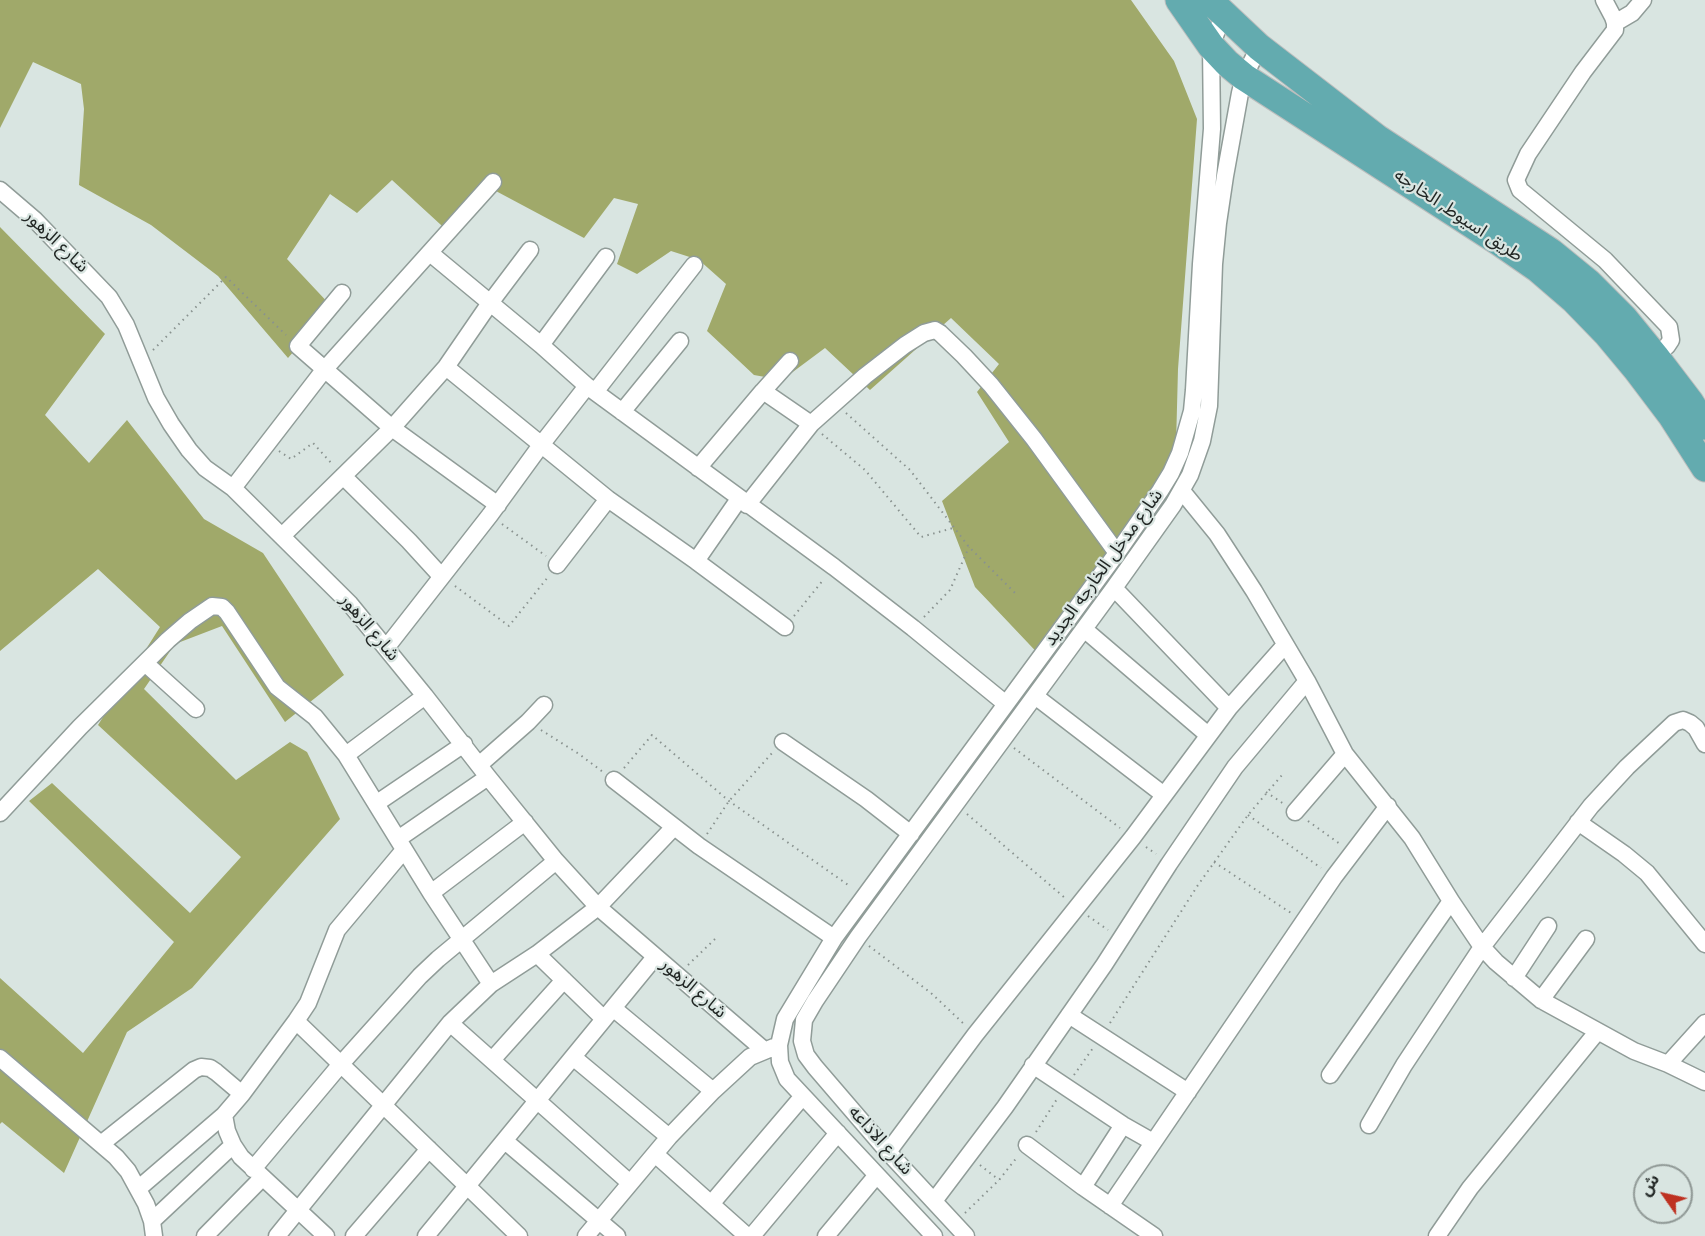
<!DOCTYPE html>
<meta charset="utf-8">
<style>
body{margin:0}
#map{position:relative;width:1705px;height:1236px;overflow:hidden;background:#d9e5e1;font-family:Poppins,"Noto Sans Arabic",sans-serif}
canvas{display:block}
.north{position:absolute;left:1633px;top:1164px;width:60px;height:60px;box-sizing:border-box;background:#d9e5e1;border:2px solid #909996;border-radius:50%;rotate:304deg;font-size:16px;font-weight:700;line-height:24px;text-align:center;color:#222725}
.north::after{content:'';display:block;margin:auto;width:21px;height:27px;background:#be3121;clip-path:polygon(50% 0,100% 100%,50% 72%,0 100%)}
</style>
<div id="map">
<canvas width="1705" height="1236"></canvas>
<div class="north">ش</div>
</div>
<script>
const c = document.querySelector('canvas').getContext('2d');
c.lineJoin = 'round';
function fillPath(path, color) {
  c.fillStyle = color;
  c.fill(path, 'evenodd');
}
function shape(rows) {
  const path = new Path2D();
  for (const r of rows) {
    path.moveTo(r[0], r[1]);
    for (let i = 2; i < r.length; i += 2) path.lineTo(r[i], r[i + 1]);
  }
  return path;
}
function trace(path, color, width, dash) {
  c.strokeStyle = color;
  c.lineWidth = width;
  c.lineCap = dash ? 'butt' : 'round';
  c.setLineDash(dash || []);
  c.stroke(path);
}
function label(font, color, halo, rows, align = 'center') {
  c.font = font + ' Poppins,"Noto Sans Arabic",sans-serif';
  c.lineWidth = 4.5;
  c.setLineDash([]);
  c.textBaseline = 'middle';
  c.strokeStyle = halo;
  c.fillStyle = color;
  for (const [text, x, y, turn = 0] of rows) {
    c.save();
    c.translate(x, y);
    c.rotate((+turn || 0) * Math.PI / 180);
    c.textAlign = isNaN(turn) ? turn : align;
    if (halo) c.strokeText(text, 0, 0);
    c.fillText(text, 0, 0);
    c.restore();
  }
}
fillPath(shape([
 [0,0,1131,0,1174,61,1197,119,1178,369,1176,445,1163,493,1046,662,975,587,942,501,1009,442,977,392,999,364,951,318,870,390,825,348,782,380,754,375,707,331,726,284,699,260,671,251,637,274,617,264,638,204,614,198,584,238,494,190,453,236,392,180,357,213,330,194,287,259,332,307,288,358,218,276,151,225,79,185,84,109,81,84,33,62,0,128],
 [0,227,105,334,45,415,89,463,127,420,204,519,263,553,344,675,285,722,222,626,175,644,144,689,236,780,290,742,307,752,340,819,192,988,127,1032,64,1173,2,1122,0,1124,0,978,83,1053,174,942,29,801,52,783,190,913,241,857,98,725,160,627,98,569,0,651]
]), '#a0a96a');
const minor = shape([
 [1604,0,1613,17,1615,23,1615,30,1583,72,1528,154,1516,180,1520,190,1605,260,1669,327,1671,340,1667,346,1650,361],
 [1615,23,1632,13,1643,0],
 [0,190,35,220,109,297,126,325,156,398,171,424,189,450,205,468,233,488,350,604,425,696,488,777,556,861,598,907,764,1050],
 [430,253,541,345,587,386,834,567,913,628,1006,704],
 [342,293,298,346,392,428,498,505],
 [541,345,606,257],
 [446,367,608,499,696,561,785,627],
 [763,391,811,424],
 [595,392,694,265],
 [622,412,680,341],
 [698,468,763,391,790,361],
 [343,476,409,541,441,576],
 [233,488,324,370,493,182],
 [1182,491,1217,534,1254,591,1307,681,1345,754,1412,838,1451,901,1482,947,1496,962,1541,1000,1634,1051,1668,1064,1705,1082],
 [747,505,811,424,865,376,905,345,924,333,935,330,940,333,964,356,991,385,1034,439,1117,553],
 [282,536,392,428,446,367,490,303,530,250],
 [696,561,739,499],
 [557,565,608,499],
 [1114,588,1229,708],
 [1084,629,1208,735],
 [386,648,490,515,541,445,587,386],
 [145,663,196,709],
 [1035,696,1164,795],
 [783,742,866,799,911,834],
 [346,755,425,696],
 [479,765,528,722,544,705],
 [614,780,699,846,834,938],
 [377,803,464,744],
 [1295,812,1345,754],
 [0,813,80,727,168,640,190,621,212,606,222,607,227,612,277,687,315,717,346,755,431,893,491,984],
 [1578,822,1624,854,1647,873,1705,944],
 [398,839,488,777],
 [431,893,525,822],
 [537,954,604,1019],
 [1514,978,1548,926],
 [1541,1000,1586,939],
 [613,1008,713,1091],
 [1069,1015,1188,1092],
 [296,1021,519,1236],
 [450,1023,630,1183],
 [573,1057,669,1137],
 [0,1058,116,1157,128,1171,146,1204,152,1221,154,1236],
 [492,1060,564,980],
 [1668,1064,1705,1023],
 [1033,1065,1123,1125,1153,1142],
 [1330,1075,1451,901],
 [224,1115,227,1131,233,1145,241,1157,326,1236],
 [1369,1125,1404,1065,1482,947,1591,806,1627,767,1674,723,1683,720,1690,723,1696,728,1705,744],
 [505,1141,617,1236],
 [101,1144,194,1070,201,1067,210,1068,216,1072,242,1094],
 [1027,1145,1083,1187,1154,1236],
 [888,1152,975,1035,1133,837,1229,708,1285,645],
 [655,1154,747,1236],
 [253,1169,341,1064,420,976,438,959,556,861],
 [1083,1187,1123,1125],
 [139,1188,224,1115,242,1094,296,1021,308,1003,337,930,404,850],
 [934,1201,1005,1107,1104,965,1169,864,1235,767,1307,681],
 [711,1204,803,1096],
 [1110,1206,1334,877,1388,806],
 [152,1221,233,1145],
 [205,1236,262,1178],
 [277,1236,450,1023,491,984,537,954,598,907,674,827],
 [354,1236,429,1149],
 [426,1236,655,957],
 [586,1236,669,1137,713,1091,750,1057,774,1047],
 [752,1236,838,1133],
 [826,1236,876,1176],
 [934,1236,787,1079,780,1062,779,1045,785,1019,834,938,1117,553,1160,491,1171,473,1180,453,1192,411,1194,390,1201,264,1212,129,1211,46,1218,28,1226,17],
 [966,1236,888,1152,815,1067,806,1055,802,1041,804,1020,815,1001,858,937,1114,588,1173,505,1190,475,1202,441,1209,406,1214,264,1218,223,1225,176,1240,93,1244,77,1259,47],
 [1437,1236,1470,1188,1597,1032]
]);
const trunk = shape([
 [1179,0,1211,46,1227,63,1244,77,1499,242,1538,269,1574,300,1607,334,1637,370,1671,415,1705,468],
 [1209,0,1259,47,1377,138,1551,252,1589,283,1624,318,1655,356,1690,402,1705,426]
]);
trace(minor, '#909c98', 19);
trace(trunk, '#bdbebe', 29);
trace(shape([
 [153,350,226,277,286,335],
 [846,413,910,470,969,547,1016,594],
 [822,434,865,470,921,537,953,528],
 [279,451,291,459,313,443,333,465],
 [502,524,546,556],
 [455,586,509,626,548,577],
 [794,616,824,579],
 [924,617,950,590,969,547],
 [541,730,579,754,603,772],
 [1014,748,1120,828],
 [624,768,652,735,729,801,851,887],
 [1266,792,1284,804],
 [967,814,1065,898],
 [1248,815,1321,868],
 [1308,821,1340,844],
 [707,834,729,801,773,752],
 [1146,847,1156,854],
 [1214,862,1291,913],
 [1088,916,1108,930],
 [869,946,931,993,964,1024],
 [688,965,716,938],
 [1110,1023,1198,885,1248,815,1282,775],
 [1074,1075,1093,1048],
 [1036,1132,1057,1099],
 [980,1165,999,1180],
 [965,1213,999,1180,1018,1156]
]), '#89928f', 2, [1.5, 4.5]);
trace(minor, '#fff', 16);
trace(trunk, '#63abaf', 27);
label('18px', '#222725', '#d9e5e1', [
 ["طريق اسيوط, الخارجه",1458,216,34],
 ["شارع الزهور",56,242,44],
 ["شارع مدخل الخارجه الجديد",1104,568,-54],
 ["شارع الزهور",369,628,50],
 ["شارع الزهور",693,989,41],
 ["شارع الاذاعه",880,1141,48]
]);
</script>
